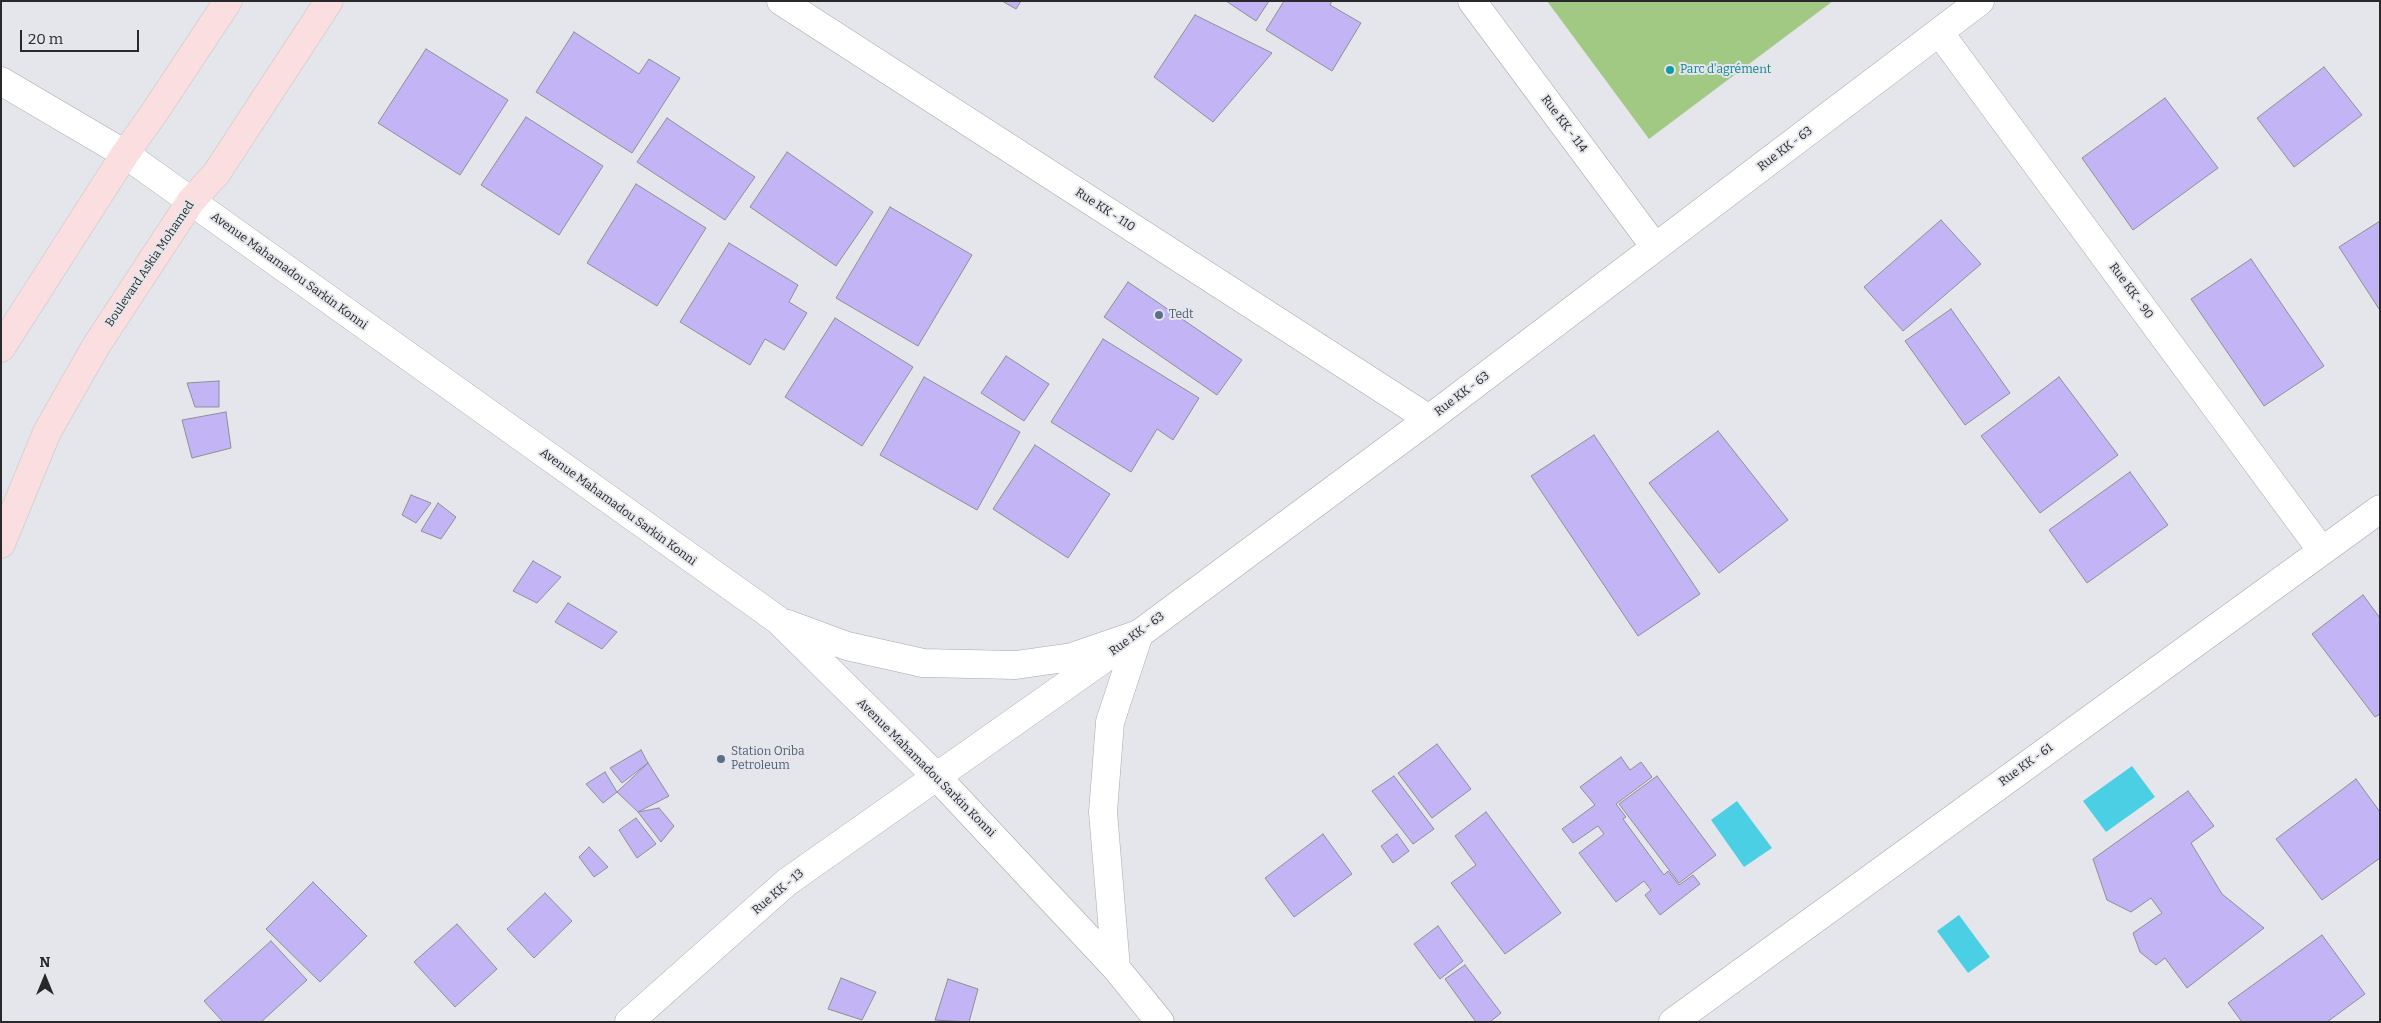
<!DOCTYPE html>
<meta charset="utf-8">
<style>
body{margin:0}
#map{position:relative;width:2381px;height:1023px;overflow:hidden;background:#e4e6eb;font-family:Bitter,serif}
canvas{display:block}
.frame{position:absolute;inset:0;border:2px solid #29292b;pointer-events:none}
.north{position:absolute;left:20px;top:953px;width:50px;height:50px;-webkit-text-stroke:4px #e4e6eb;paint-order:stroke;rotate:0deg;font-size:14px;font-weight:700;line-height:20px;text-align:center;color:#29292b}
.north::after{content:'';display:block;margin:auto;width:18px;height:22px;background:#29292b;clip-path:polygon(50% 0,100% 100%,50% 72%,0 100%)}
.scale{position:absolute;left:20px;top:30px;width:119px;height:22px;box-sizing:border-box;border:2px solid #29292b;border-top:0;padding-left:6px;font-size:15px;line-height:18px;white-space:nowrap;color:#29292b;-webkit-text-stroke:4px #e4e6eb;paint-order:stroke}
</style>
<div id="map">
<canvas width="2381" height="1023"></canvas>
<div class="frame"></div>
<div class="north">N</div>
<div class="scale">20 m</div>
</div>
<script>
const c = document.querySelector('canvas').getContext('2d');
c.lineJoin = 'round';
function fillPath(path, color) {
  c.fillStyle = color;
  c.fill(path, 'evenodd');
}
function shape(rows) {
  const path = new Path2D();
  for (const r of rows) {
    path.moveTo(r[0], r[1]);
    for (let i = 2; i < r.length; i += 2) path.lineTo(r[i], r[i + 1]);
  }
  return path;
}
function trace(path, color, width, dash) {
  c.strokeStyle = color;
  c.lineWidth = width;
  c.lineCap = dash ? 'butt' : 'round';
  c.setLineDash(dash || []);
  c.stroke(path);
}
function label(font, color, halo, rows, align = 'center') {
  c.font = font + ' Bitter,serif';
  c.lineWidth = 4;
  c.setLineDash([]);
  c.textBaseline = 'middle';
  c.strokeStyle = halo;
  c.fillStyle = color;
  for (const [text, x, y, turn = 0] of rows) {
    c.save();
    c.translate(x, y);
    c.rotate((+turn || 0) * Math.PI / 180);
    c.textAlign = isNaN(turn) ? turn : align;
    if (halo) c.strokeText(text, 0, 0);
    c.fillText(text, 0, 0);
    c.restore();
  }
}
fillPath(shape([
 [1547,1,1833,1,1649,139]
]), '#a1c983');
fillPath(shape([
 [2132,766,2155,797,2106,832,2083,801],
 [1737,801,1772,848,1744,867,1711,820],
 [1959,915,1990,957,1968,973,1937,931]
]), '#4bcfe4');
const building = shape([
 [1002,1,1021,1,1016,9,1002,1],
 [1226,1,1269,1,1256,21,1226,1],
 [1284,1,1332,1,1330,5,1361,23,1332,71,1266,30,1284,1],
 [1195,15,1272,53,1213,122,1154,77,1195,15],
 [574,32,639,74,649,59,680,78,632,153,536,92,574,32],
 [426,49,508,100,460,175,378,123,426,49],
 [2324,67,2362,115,2294,167,2257,118,2324,67],
 [2165,98,2218,168,2133,230,2082,158,2165,98],
 [526,117,603,166,559,235,481,185,526,117],
 [667,118,755,177,725,220,637,162,667,118],
 [787,152,873,212,836,266,750,207,787,152],
 [636,184,706,228,657,306,587,263,636,184],
 [890,207,972,255,918,346,836,298,890,207],
 [1941,220,1981,264,1903,331,1864,287,1941,220],
 [2380,221,2380,309,2379,309,2339,247,2380,221],
 [729,243,798,285,789,302,807,313,784,350,765,339,750,365,680,322,729,243],
 [2251,259,2324,366,2264,406,2191,299,2251,259],
 [1128,282,1242,360,1217,395,1104,317,1128,282],
 [1951,309,2010,393,1965,425,1905,341,1951,309],
 [835,318,913,367,862,446,785,397,835,318],
 [1103,339,1199,398,1173,440,1157,429,1131,472,1051,422,1103,339],
 [1006,356,1049,384,1024,421,981,393,1006,356],
 [924,377,1020,432,977,510,880,455,924,377],
 [2059,377,2118,455,2040,513,1981,436,2059,377],
 [219,381,219,407,195,407,187,383,219,381],
 [226,412,231,448,192,458,182,420,226,412],
 [1718,431,1788,520,1719,573,1649,483,1718,431],
 [1594,435,1700,594,1638,636,1531,476,1594,435],
 [1035,445,1110,494,1068,558,993,509,1035,445],
 [2130,472,2168,525,2087,583,2049,530,2130,472],
 [411,495,431,503,416,523,402,515,411,495],
 [438,503,456,517,441,539,421,531,438,503],
 [533,561,561,577,537,603,513,591,533,561],
 [2363,595,2380,618,2380,714,2375,717,2312,634,2363,595],
 [568,603,617,632,602,649,555,622,568,603],
 [1437,744,1471,789,1432,818,1398,773,1437,744],
 [641,750,648,763,622,783,610,768,641,750],
 [1621,757,1630,770,1641,762,1652,777,1616,804,1626,817,1623,819,1664,875,1668,871,1679,885,1693,875,1700,884,1660,915,1645,895,1651,890,1644,881,1616,902,1579,853,1604,834,1598,826,1573,843,1562,829,1595,805,1580,787,1621,757],
 [648,763,669,796,638,812,617,792,648,763],
 [605,772,617,792,603,803,586,784,605,772],
 [1394,776,1434,829,1413,844,1372,791,1394,776],
 [1657,776,1716,855,1679,883,1619,804,1657,776],
 [2356,779,2380,812,2380,858,2322,900,2276,839,2356,779],
 [2188,791,2214,826,2191,843,2222,894,2264,928,2187,988,2165,958,2156,965,2140,952,2133,933,2162,913,2151,898,2131,912,2107,900,2093,859,2188,791],
 [659,808,674,826,661,842,638,812,659,808],
 [1486,812,1561,913,1505,954,1451,883,1476,865,1455,836,1486,812],
 [636,818,656,844,637,858,619,830,636,818],
 [1323,834,1352,874,1294,917,1265,878,1323,834],
 [1397,834,1409,851,1393,863,1381,846,1397,834],
 [589,847,608,867,594,877,579,857,589,847],
 [313,882,367,936,320,982,266,929,313,882],
 [545,893,572,921,534,958,507,929,545,893],
 [457,924,497,969,455,1007,414,962,457,924],
 [1438,926,1463,961,1440,979,1414,944,1438,926],
 [2322,935,2365,994,2327,1022,2242,1022,2228,1003,2322,935],
 [271,941,307,980,261,1022,223,1022,204,1001,271,941],
 [1465,965,1501,1013,1490,1022,1476,1022,1445,979,1465,965],
 [841,978,876,992,862,1020,828,1009,841,978],
 [948,979,978,989,969,1022,935,1020,948,979]
]);
fillPath(building, '#c3b4f5');
trace(building, '#8f8e93', 1);
const minor = shape([
 [781,1,1429,419],
 [1472,1,1655,247],
 [1939,32,2322,551],
 [629,1022,787,882,1139,634,1429,419,1980,1],
 [1673,1022,2380,509]
]);
const tertiary = shape([
 [1,81,125,154,778,620,936,776,1116,968,1160,1022],
 [788,624,847,646,923,663,1016,665,1072,657,1139,634],
 [1116,968,1103,812,1110,722,1139,634]
]);
const primary = shape([
 [1,348,125,154,154,113,228,1],
 [1,544,47,432,96,346,191,201,216,174,329,1]
]);
trace(minor, '#a7a8ad', 29);
trace(tertiary, '#a7a8ad', 29);
trace(primary, '#c3c3c4', 29);
trace(minor, '#fff', 28);
trace(tertiary, '#fff', 28);
trace(primary, '#fbdee0', 28);
for (const [x, y, r, color] of [
 [1670,70,5,"#0f9aa8"],
 [1159,315,5,"#5c6f8a"],
 [721,759,5,"#5c6f8a"]
]) {
  const dot = new Path2D();
  dot.arc(x, y, r, 0, 2 * Math.PI);
  c.fillStyle = color;
  c.fill(dot);
  trace(dot, '#e4e6eb', 2);
}
label('12px', '#0d838f', '#e4e6eb', [
 ["Parc d'agrément",1680,70]
], 'left');
label('12px', '#29292b', '#e4e6eb', [
 ["Rue KK - 114",1564,124,53],
 ["Rue KK - 63",1785,149,-37],
 ["Rue KK - 110",1105,210,33],
 ["Boulevard Askia Mohamed",150,264,-56],
 ["Avenue Mahamadou Sarkin Konni",289,271,36],
 ["Rue KK - 90",2131,291,54],
 ["Rue KK - 63",1462,394,-37],
 ["Avenue Mahamadou Sarkin Konni",618,507,36],
 ["Rue KK - 63",1137,634,-36],
 ["Rue KK - 61",2026,765,-36],
 ["Avenue Mahamadou Sarkin Konni",926,768,45],
 ["Rue KK - 13",778,892,-40]
]);
label('12px', '#4e5e75', '#e4e6eb', [
 ["Tedt",1169,315],
 ["Station Oriba",731,752],
 ["Petroleum",731,766]
], 'left');
</script>
